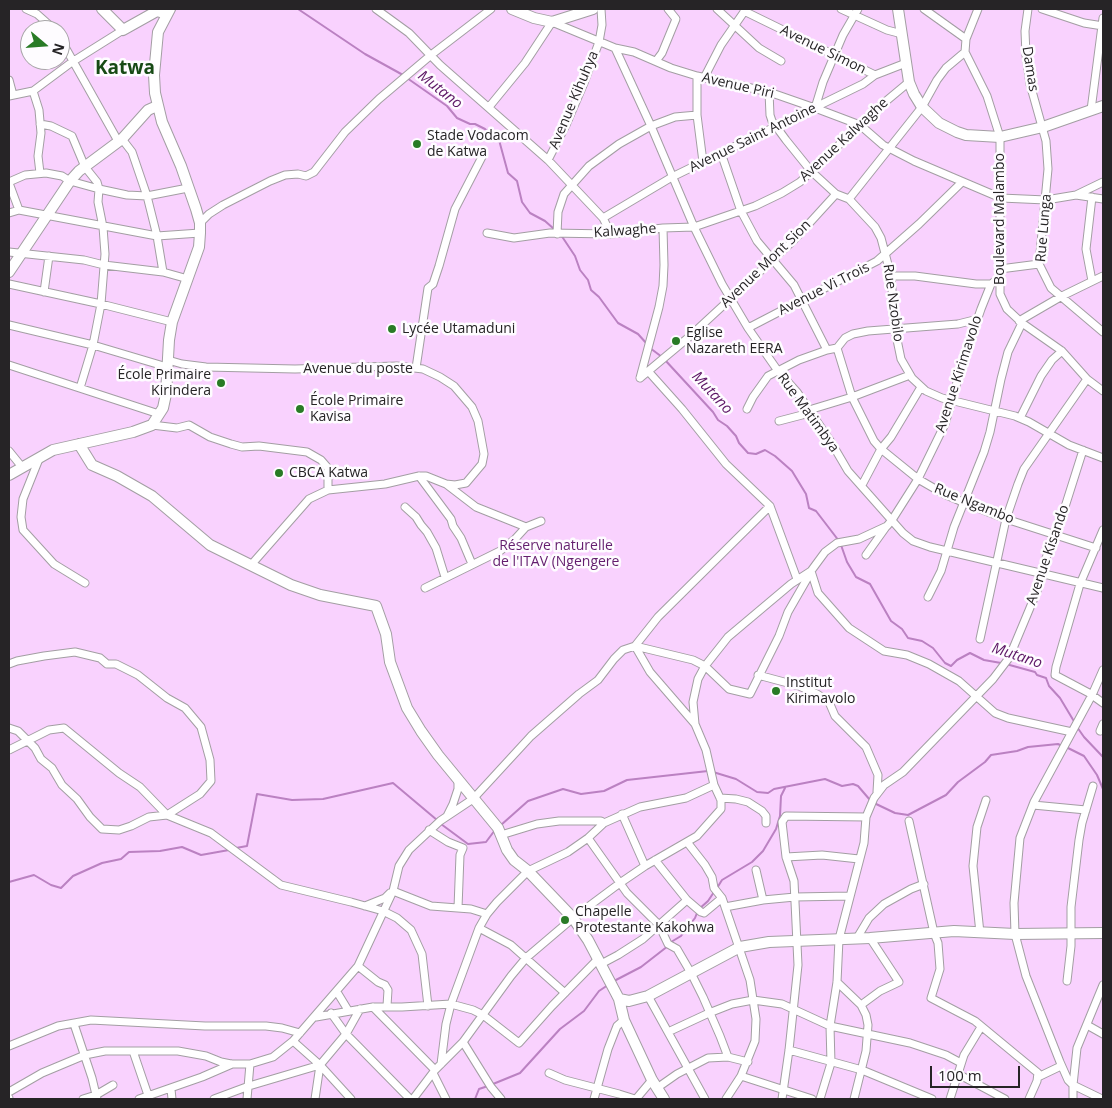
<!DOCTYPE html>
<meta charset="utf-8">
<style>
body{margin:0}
#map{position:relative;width:1112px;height:1108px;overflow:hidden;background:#f2edf3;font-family:"Open Sans",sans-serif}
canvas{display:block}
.frame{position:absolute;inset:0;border:10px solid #262426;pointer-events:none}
.north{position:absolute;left:20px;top:20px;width:50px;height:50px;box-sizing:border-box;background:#fefcff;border:1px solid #a8a6a8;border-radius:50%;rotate:108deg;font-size:14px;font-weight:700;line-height:20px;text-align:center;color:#262426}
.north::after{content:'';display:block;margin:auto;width:18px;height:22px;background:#297b26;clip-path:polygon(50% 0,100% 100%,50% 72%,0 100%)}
.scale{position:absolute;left:930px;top:1066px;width:90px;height:22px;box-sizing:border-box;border:2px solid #262426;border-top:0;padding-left:6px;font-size:15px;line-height:18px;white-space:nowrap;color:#262426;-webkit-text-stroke:4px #fefcff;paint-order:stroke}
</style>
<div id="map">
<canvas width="1112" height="1108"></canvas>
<div class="frame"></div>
<div class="north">N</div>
<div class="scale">100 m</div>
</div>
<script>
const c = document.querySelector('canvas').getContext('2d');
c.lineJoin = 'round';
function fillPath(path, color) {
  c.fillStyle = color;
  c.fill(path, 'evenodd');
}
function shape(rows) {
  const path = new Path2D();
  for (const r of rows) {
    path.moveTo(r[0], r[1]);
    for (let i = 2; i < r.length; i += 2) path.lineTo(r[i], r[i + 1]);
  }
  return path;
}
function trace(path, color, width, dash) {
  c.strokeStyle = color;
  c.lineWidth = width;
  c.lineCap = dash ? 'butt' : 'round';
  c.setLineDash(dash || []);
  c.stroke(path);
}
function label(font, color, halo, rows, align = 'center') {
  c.font = font + ' "Open Sans",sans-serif';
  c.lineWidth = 5;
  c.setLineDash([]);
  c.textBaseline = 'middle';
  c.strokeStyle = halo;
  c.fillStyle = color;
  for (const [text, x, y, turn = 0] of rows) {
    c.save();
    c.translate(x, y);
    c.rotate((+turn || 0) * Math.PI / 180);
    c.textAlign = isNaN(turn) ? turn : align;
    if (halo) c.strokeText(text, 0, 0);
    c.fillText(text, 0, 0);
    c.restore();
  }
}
fillPath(shape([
 [9,9,1103,9,1103,1099,9,1099],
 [30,30,60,30,60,60,30,60]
]), '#f9d2fe');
trace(shape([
 [298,9,365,54,403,75],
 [407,78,447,106,457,118,470,124,475,124,485,129,499,140,508,173,517,181,522,202,530,213,545,221,554,229],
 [561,235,575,256,580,270,588,280,591,290,599,297,618,323,638,334,647,344],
 [650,348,662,357],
 [665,360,713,412,718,420,727,426,736,436,739,443,748,453,756,454,765,450,775,456,792,471,806,494,809,508,816,511,839,541],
 [841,545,847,562,856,577,870,584,891,621,902,629,908,638,922,641,933,648,945,663,951,666,957,660,970,653,984,660,1001,663],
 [1006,664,1035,672,1037,675,1046,678,1049,686,1060,698,1075,723],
 [1077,727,1084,737,1103,757],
 [1066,747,1084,756,1097,775,1103,789],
 [713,772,736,779,757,792,768,793,774,789,825,779,842,786,853,784,858,786,870,800],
 [874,803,895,813,908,815,946,795,958,782,985,762,991,755,1017,751,1028,747,1058,744,1062,746],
 [441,824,468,844,486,842,495,830],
 [501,825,528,801,563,789,581,794,604,791,627,780,708,771],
 [236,848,247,846,257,794,292,800,323,799,393,783,437,820],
 [9,882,34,875,51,885,61,888,73,876,102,863,121,859,129,852,160,851,182,847,201,855,229,850],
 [717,888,722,880,752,862,763,851,776,829,780,816,781,796,785,788],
 [699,909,708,901,714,892],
 [671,942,681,936,695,918,697,913],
 [614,981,641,967,668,946],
 [493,1084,520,1073,560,1029,584,1011,599,991,608,985],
 [475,1099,479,1089,488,1086]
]), '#bb81c2', 2);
const street = shape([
 [26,9,37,14,55,30],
 [376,9,409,33,440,65,548,160,603,218,611,234],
 [717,9,759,48,781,61],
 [841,9,887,30,902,34],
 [924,9,966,39],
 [978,9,966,39,965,52,987,96,1000,137,1000,294,1007,309,1022,323,1062,351,1087,379,1103,391],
 [1028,9,1025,31,1026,55,1030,84,1046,141,1048,169,1039,264,1051,288,1103,332],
 [1042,9,1084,23,1103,26],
 [744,11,875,75],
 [60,38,118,141],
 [615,48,634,52,671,68,697,76,769,92,815,108,860,125,883,145,914,161,1001,198,1046,200,1076,195,1103,182],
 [656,61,662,53,676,19,668,9],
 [697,76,697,115,703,162],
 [704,78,721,45,746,9],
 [9,80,13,95],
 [33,91,39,110,41,133,38,156,40,173],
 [769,92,770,115,772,121,786,140,811,171,836,194,849,199,875,227,881,238,891,276,895,330,901,359,912,378,926,391,942,398,1015,416,1029,422,1069,445,1103,458],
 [9,96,33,91,72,62,123,30],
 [489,107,525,63,552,22,615,48,651,126,694,227,722,284,748,328,778,371,797,392,831,442,848,471,903,533,913,541,930,547,1103,588],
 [815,108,823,82,843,35,858,9],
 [1091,110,1103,18],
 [40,124,51,126,72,136,85,167,97,182,99,189,98,202,103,227,105,254,101,304,93,345,80,388],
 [122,139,132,152,147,196,157,236,163,272],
 [721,153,741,211,757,241,794,285,827,350],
 [548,160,566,125,584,83,599,42,602,25,601,9],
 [9,182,25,175,46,173,62,176,70,181,99,189,127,195,147,196,188,188],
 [9,183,19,210],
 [1076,195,1103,199],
 [849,199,922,107,937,80,946,68,965,52],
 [9,213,19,210,157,236,200,233],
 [603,218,672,177,863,84,875,75,906,63],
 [200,223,209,214,223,205,270,181,285,175,298,174,306,176,314,172,345,132,379,99,431,55,491,9],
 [487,233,514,238,550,233,611,234,663,228,694,227,755,206,782,193,800,182,879,107,909,82],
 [557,234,558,212,564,194,589,166,619,144,651,126,675,117,697,115],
 [9,252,84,260,104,265,163,272,188,279],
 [1000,269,1039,264],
 [891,276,915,276,976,284,991,284],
 [1092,281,1086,249,1092,197],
 [9,284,101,304,172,322],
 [44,292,49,256],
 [1019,321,1062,296,1103,276],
 [9,325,93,345,167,367],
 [748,328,877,261,919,224,962,182],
 [837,348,852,397,874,441,881,449,918,479,944,494,965,503,1006,519,1096,548],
 [168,360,182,364,206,367,295,369,397,366,423,369,440,377,454,386,472,407,478,421,484,454,482,464,466,483,455,485,446,484,426,476,419,476,385,484,328,490,309,499,251,565],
 [9,365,159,414],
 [416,368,428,288,433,284,439,266,455,209,483,155],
 [648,371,682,409,726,464,770,506,797,579],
 [640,378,689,337,794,240,836,194],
 [640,378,659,307,663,286,664,265,663,228],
 [747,409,753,397,768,376,799,360,827,350,837,348,845,338,853,334,868,331,958,324,978,319],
 [1020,418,1041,376,1052,360,1062,351],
 [779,421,802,415,809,410,852,397,910,375],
 [152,425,177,428,189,425,210,437,231,444,242,447,259,446,307,452,321,460,328,468,328,490],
 [9,451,22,467],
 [39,459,23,499,21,517,23,530,54,564,85,583],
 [419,476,451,519,453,526,461,538,472,564],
 [446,484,476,507,526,527],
 [862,485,881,449,891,437,921,387],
 [405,507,416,517,421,525,427,532,436,548,445,577],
 [1103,530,1080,584,1056,667,1055,675,1089,693,1103,703],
 [866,555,886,527],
 [811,571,818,593,849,628,884,651,907,655,929,664,959,681,995,713,1008,718,1072,732],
 [425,588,500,551,515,539,526,527,541,521],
 [928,597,941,571,954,527,984,452,990,432,1001,379,1008,352,1022,323],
 [980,639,1006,519,1018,484,1024,469,1087,379],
 [635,646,693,660,705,666,729,689,750,694,779,636,788,612,811,572],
 [9,664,17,661,44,656,75,652,100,658,107,664,116,664,138,675,167,698,185,708,201,727,210,760,211,781,200,794,167,815,149,817,131,826,119,830,102,829,90,817,77,799,62,785,52,768,41,759,35,748,18,731,9,728],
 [758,675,799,686,817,694,829,702,835,716,866,747,878,775,877,792],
 [695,724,693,702,698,679,705,666,728,637,791,584,811,571,825,552,837,543,859,539,887,526,892,520,918,479,945,424,964,358,981,309,991,284,999,278],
 [1100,731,1103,724],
 [9,750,49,730,64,728,119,773,140,787,167,815,211,833,281,885,351,902,383,911,397,918,411,930,422,954,428,1006],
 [720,798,736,799,748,802,762,811,766,816,766,823],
 [1033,805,1086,810],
 [622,814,645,866],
 [447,816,453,804,458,789,458,779],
 [909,821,934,933,938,943,940,969,931,998,975,1021,1038,1073,1037,1081,1029,1099],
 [429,830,448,842,463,848,460,855,458,908],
 [501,835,537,824,559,821,601,821,604,823],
 [588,838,627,893,659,925,668,944,677,949,691,973,703,997,720,1036,728,1057],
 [687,842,705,865,712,877,714,888,722,898,750,980,756,1019,755,1041,741,1076,726,1099],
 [786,857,822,855,859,859],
 [655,860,687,900,701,912,704,913,722,898],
 [756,870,763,900],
 [393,891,431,906,471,909,487,914],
 [365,906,385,898,390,893],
 [725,907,763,900,795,897,850,896],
 [479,928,511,945,565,993],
 [980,933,973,866,977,827,986,800],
 [857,938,869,918,884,904,911,889,924,884],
 [601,964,618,955,643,939,687,900],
 [358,966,378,982,385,985,388,990,387,1006],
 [1067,981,1071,946,1071,907,1079,840,1082,823,1093,786],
 [837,982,861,1005,866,1015,868,1025,866,1051,854,1099],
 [337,992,348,1010],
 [648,996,705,1099],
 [861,1005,880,991,899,982,870,938],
 [373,1007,435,1070],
 [331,1013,346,1034,410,1099],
 [316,1017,373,1007,402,1007,451,1004,473,1010,483,1015,519,1043,552,1006,598,959],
 [74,1024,92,1078,97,1099],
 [1087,1025,1103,1034],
 [668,1032,709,1013,732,1004,753,1000,782,1004,830,1026,910,1043,946,1055,961,1063],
 [293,1041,320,1065,351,1099],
 [463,1042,491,1087,501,1099],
 [9,1046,58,1026,91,1020,205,1026,266,1026,282,1028,300,1033],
 [789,1050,862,1070,932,1099],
 [133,1051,148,1095],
 [441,1064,446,1024,451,1004,479,928,487,914,497,902,528,871,568,852,588,838,604,823,640,807,686,798,714,785],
 [433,1073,446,1099],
 [549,1073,565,1080,619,1094,635,1099],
 [958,1074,1005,1099],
 [741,1076,812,1099],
 [1038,1077,1061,1066],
 [657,1088,677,1074,708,1058,728,1057,748,1062],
 [171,1089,172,1099],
 [9,1092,42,1073,85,1055,105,1051,178,1051,206,1056,221,1062,231,1064],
 [9,1098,9,1099],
 [83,1099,96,1095,113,1085],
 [139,1099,202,1077,232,1064,250,1064,273,1057,293,1041,358,966,393,891,399,866,409,850,440,821,473,799,531,736,579,694,598,680,614,659,623,650,635,646,658,617,770,506],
 [214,1099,249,1086,320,1065,346,1034,360,1009],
 [247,1099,250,1064],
 [315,1099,320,1065],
 [413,1099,435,1070,463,1042,511,976,526,958,573,918,620,883,645,866,697,836,721,809,721,800,714,785,706,750,695,724,650,672,635,646],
 [594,1099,608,1049,617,1026,624,1020],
 [636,1099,652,1080],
 [782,1099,789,1050,798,965,794,881,786,857,782,822,786,816,866,817],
 [820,1099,831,1063,830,1026,837,982,839,939,864,843,866,817,874,798,884,785,903,772,993,679,1009,658,1037,591,1046,558,1064,510,1083,450],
 [950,1099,964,1055,981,1027],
 [1073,1099,1073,1085,1077,1048,1103,985],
 [1102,1099,1073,1085,1068,1080,1060,1062,1026,976,1015,934,1014,903,1020,838,1034,802,1092,695,1103,670]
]);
const secondary = shape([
 [102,9,123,30,157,11,167,14],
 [512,9,534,18,552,22,593,9],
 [898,9,909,82,914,94,922,107,939,123,957,132,966,135,1000,137,1043,127,1103,106],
 [9,272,70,181,79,171,122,139,148,110,157,106],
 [79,444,92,465,117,476,152,496,210,545,291,585,320,595,376,606,386,634,390,662,407,708,421,731,438,755,498,828,507,850,514,860,528,871,573,918,588,940,619,999,624,1020,652,1080,664,1099],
 [9,475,53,450,133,432,152,425,163,408,166,394,169,340,172,322,199,247,200,233,200,223,196,209,181,166,162,122,155,93,154,75,158,32,170,9],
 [619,999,629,1001,648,996,740,947,769,942,870,938,954,931,1015,934,1103,933]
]);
trace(street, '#a39ea3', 9);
trace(secondary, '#a39ea3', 12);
trace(street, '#fff', 7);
trace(secondary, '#fff', 10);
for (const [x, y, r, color] of [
 [417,144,5,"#297b26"],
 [392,329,5,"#297b26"],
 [676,341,5,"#297b26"],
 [221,383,5,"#297b26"],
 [300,409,5,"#297b26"],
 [279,473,5,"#297b26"],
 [776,691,5,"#297b26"],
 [565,920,5,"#297b26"]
]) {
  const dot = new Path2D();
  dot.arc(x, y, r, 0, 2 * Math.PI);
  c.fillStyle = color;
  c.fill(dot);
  trace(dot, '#fefcff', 2);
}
label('14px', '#262426', '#fefcff', [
 ["Avenue Simon",823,50,26],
 ["Damas",1030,69,81],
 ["Avenue Piri",738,86,13],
 ["Avenue Kihuhya",574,100,-67],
 ["Avenue Saint Antoine",753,138,-26],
 ["Avenue Kalwaghe",844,140,-43],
 ["Boulevard Malambo",1000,219,-90],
 ["Rue Lunga",1044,228,-85],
 ["Kalwaghe",625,231,-4],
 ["Avenue Mont Sion",766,264,-44],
 ["Avenue Vi Trois",824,289,-27],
 ["Rue Nzobilo",893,303,82],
 ["Avenue du poste",358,369],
 ["Avenue Kirimavolo",959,374,-72],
 ["Rue Matimbya",808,413,54],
 ["Rue Ngambo",974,504,22],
 ["Avenue Kisando",1048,555,-71]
]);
label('14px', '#262426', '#fefcff', [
 ["Stade Vodacom",427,136],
 ["de Katwa",427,152],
 ["Lycée Utamaduni",402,329],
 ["Eglise",686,333],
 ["Nazareth EERA",686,349],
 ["École Primaire",211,375,"right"],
 ["Kirindera",211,391,"right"],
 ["École Primaire",310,401],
 ["Kavisa",310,417],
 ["CBCA Katwa",289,473],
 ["Institut",786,683],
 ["Kirimavolo",786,699],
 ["Chapelle",575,912],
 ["Protestante Kakohwa",575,928]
], 'left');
label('14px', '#641e6e', '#fefcff', [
 ["Réserve naturelle",556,546],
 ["de l'ITAV (Ngengere",556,562]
]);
label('italic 15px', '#5c1565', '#fefcff', [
 ["Mutano",440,90,38],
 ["Mutano",712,393,47],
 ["Mutano",1017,656,18]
]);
label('bold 19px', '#174a15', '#fefcff', [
 ["Katwa",125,69]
]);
</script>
